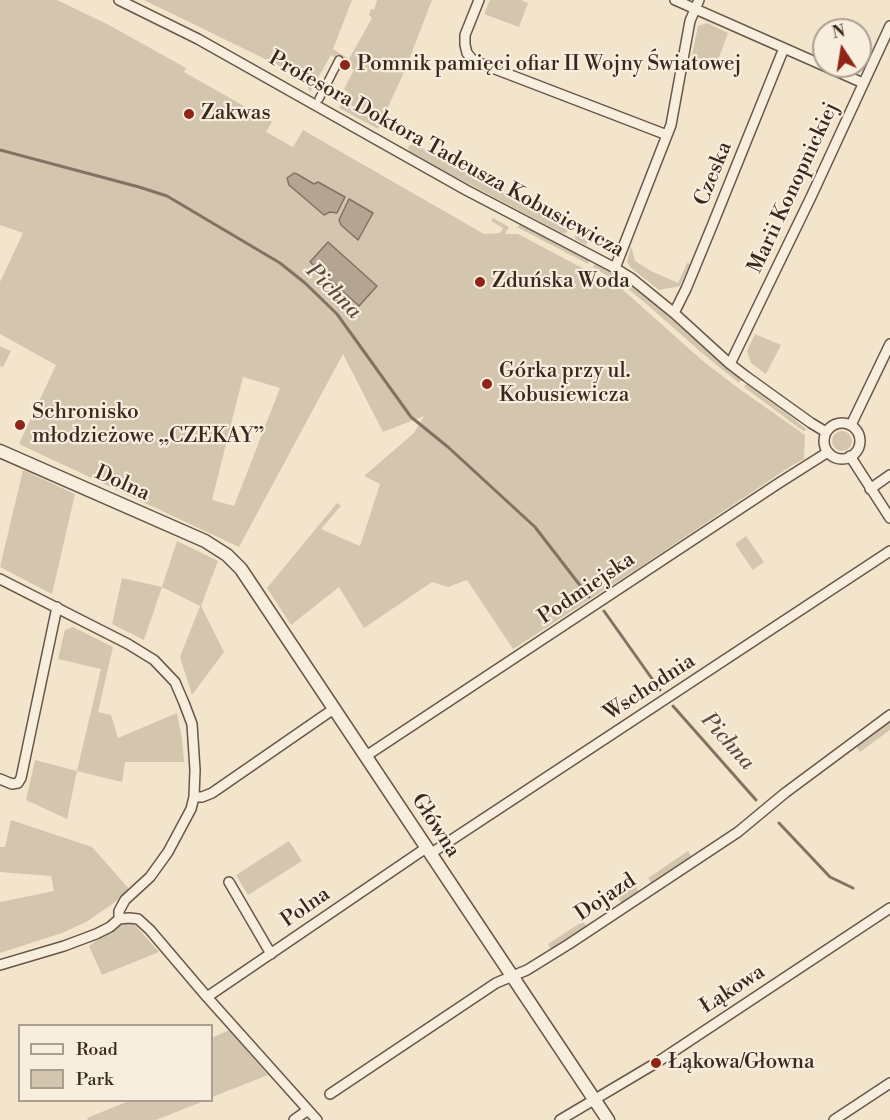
<!DOCTYPE html>
<meta charset="utf-8">
<style>
body{margin:0}
#map{position:relative;width:890px;height:1120px;overflow:hidden;background:#f3e5cb;font-family:"Libre Bodoni",serif}
canvas{display:block}
.legend{position:absolute;left:18px;top:1024px;width:195px;height:78px;box-sizing:border-box;background:#f7eedd;border:2px solid #ab9e91;margin:0;padding:8px 10px;list-style:none;font-size:18px;color:#3a271f}
.legend li{display:flex;align-items:center;gap:12px;height:30px}
.legend b{width:30px;border:2px solid #ab9e91}
.north{position:absolute;left:812px;top:18px;width:60px;height:60px;box-sizing:border-box;background:#f7eedd;border:2px solid #ab9e91;border-radius:50%;rotate:348deg;font-size:16px;font-weight:700;line-height:24px;text-align:center;color:#3a271f}
.north::after{content:'';display:block;margin:auto;width:21px;height:27px;background:#8f2418;clip-path:polygon(50% 0,100% 100%,50% 72%,0 100%)}
</style>
<div id="map">
<canvas width="890" height="1120"></canvas>
<ul class="legend">
<li><b style="height:8px;background:#f7eedd"></b>Road</li>
<li><b style="height:16px;background:#d4c5ae"></b>Park</li>
</ul>
<div class="north">N</div>
</div>
<script>
const c = document.querySelector('canvas').getContext('2d');
c.lineJoin = 'round';
function fillPath(path, color) {
  c.fillStyle = color;
  c.fill(path, 'evenodd');
}
function shape(rows) {
  const path = new Path2D();
  for (const r of rows) {
    if (r.length === 3) {
      path.moveTo(r[0] + r[2], r[1]);
      path.arc(r[0], r[1], r[2], 0, 2 * Math.PI);
      continue;
    }
    path.moveTo(r[0], r[1]);
    for (let i = 2; i < r.length; i += 2) path.lineTo(r[i], r[i + 1]);
  }
  return path;
}
function trace(path, color, width, dash) {
  c.strokeStyle = color;
  c.lineWidth = width;
  c.lineCap = dash ? 'butt' : 'round';
  c.setLineDash(dash || []);
  c.stroke(path);
}
function label(font, color, halo, rows, align = 'center') {
  c.font = font + ' "Libre Bodoni",serif';
  c.lineWidth = 4.5;
  c.setLineDash([]);
  c.textBaseline = 'middle';
  c.strokeStyle = halo;
  c.fillStyle = color;
  for (const [text, x, y, turn = 0] of rows) {
    c.save();
    c.translate(x, y);
    c.rotate((+turn || 0) * Math.PI / 180);
    c.textAlign = isNaN(turn) ? turn : align;
    if (halo) c.strokeText(text, 0, 0);
    c.fillText(text, 0, 0);
    c.restore();
  }
}
fillPath(shape([
 [0,0,57,0,109,25,186,68,184,72,272,122,266,132,293,147,303,130,484,234,500,233,503,228,491,221,493,218,509,227,505,234,518,234,622,289,704,362,738,388,805,435,804,459,791,466,640,567,513,649,467,580,448,587,432,582,364,628,339,587,291,625,267,588,337,503,341,506,321,529,360,546,380,484,364,476,414,433,424,416,383,432,343,354,239,547,19,444,56,365,0,334,0,282,23,233,0,225],
 [243,377,280,388,234,506,212,500],
 [144,0,352,0,333,49,349,59,372,18,369,15,371,9,374,10,377,0,432,0,405,70,378,129,339,108,348,92,344,89,354,70,331,55,310,92,304,78],
 [490,0,521,0,528,3,519,27,484,14],
 [707,23,728,33,714,71,691,60,698,26],
 [410,145,415,145,567,221,570,225,569,230,566,233,562,233,450,174,409,151,408,148],
 [522,224,590,260,588,264,517,227],
 [579,227,590,238,586,245,575,239,575,233],
 [631,246,635,261,651,271,678,283,687,263,690,264,680,286,659,290,631,268,627,262],
 [596,263,625,281,650,300,716,359,742,379,739,383,702,353,643,301,624,286,593,267],
 [755,334,781,345,766,374,751,363,747,351],
 [0,346,11,351,3,367,0,366],
 [747,383,793,418,807,430,803,431,744,387],
 [842,441,10],
 [23,470,75,494,52,594,0,567],
 [746,536,764,562,753,570,735,544],
 [177,541,218,561,201,606,224,652,192,695,180,657,200,606,162,587,144,640,112,624,122,578,162,587],
 [73,627,113,647,98,712,111,715,118,738,177,713,182,739,184,762,125,762,122,782,77,771,67,819,26,800,35,760,77,771,101,669,58,659,65,630],
 [888,721,890,722,890,730,860,752,855,745],
 [11,820,92,847,130,890,121,898,86,922,62,933,0,953,0,902,54,891,51,876,0,872,0,847,5,847],
 [289,841,302,861,248,895,236,875],
 [688,851,692,858,653,884,651,883,648,878],
 [636,886,639,893,623,904,621,903,618,897],
 [583,921,587,927,552,950,551,949,548,944],
 [122,922,134,924,159,952,102,975,89,946],
 [229,1030,268,1075,212,1097,212,1038],
 [129,1101,129,1100,204,1101,156,1120,88,1120,87,1118]
]), '#d4c5ae');
const water = shape([
 [294,173,297,174,314,184,318,182,345,197,337,213,330,212,324,215,289,185,287,178,294,173],
 [349,199,373,213,358,240,341,225,339,220,349,199],
 [328,242,377,286,359,306,310,262,328,242]
]);
fillPath(water, '#b4a491');
trace(water, '#837263', 1.5);
trace(shape([
 [0,150,139,187,167,196,280,263,305,283,337,314,411,417,448,447,535,527,589,597],
 [604,611,660,690],
 [673,706,756,800],
 [779,823,830,877,853,888]
]), '#837263', 3);
const pedestrian = shape([
 [319,99,339,60]
]);
const minor = shape([
 [119,0,198,39,466,190,615,268,631,278,674,313,730,364,747,377,811,423,826,432],
 [479,0,465,35,465,45,467,53,472,59,482,64,667,135],
 [675,0,863,83],
 [615,268,671,125,690,21,699,0],
 [674,313,686,289,712,226,784,48],
 [730,364,811,197,890,26],
 [842,441,18],
 [851,425,890,344],
 [850,456,890,518],
 [870,489,890,475],
 [0,579,128,644,154,660,175,682,184,703,192,724,195,770,194,797,191,809,168,852,150,877,125,900,119,911,119,919,110,927,96,934,64,946,0,965],
 [366,756,779,483,828,452],
 [0,779,12,784,18,783,21,778,57,607],
 [194,797,202,797,212,793,335,708],
 [430,854,890,551],
 [229,882,271,954],
 [119,919,129,918,138,919,150,930,207,997,317,1120],
 [207,997,426,848],
 [330,1094,496,983,527,970,569,944,738,832,785,793,890,715],
 [294,1120,308,1110],
 [560,1120,656,1063,890,908],
 [834,1120,890,1083]
]);
const tertiary = shape([
 [0,451,205,541,227,555,241,569,608,1120]
]);
trace(pedestrian, '#68564a', 10);
trace(minor, '#68564a', 12);
trace(tertiary, '#68564a', 15);
trace(pedestrian, '#f7eedd', 7);
trace(minor, '#f7eedd', 9);
trace(tertiary, '#f7eedd', 12);
for (const [x, y, r, color] of [
 [345,65,6,"#8f2418"],
 [189,114,6,"#8f2418"],
 [480,282,6,"#8f2418"],
 [487,384,6,"#8f2418"],
 [20,425,6,"#8f2418"],
 [656,1063,6,"#8f2418"]
]) {
  const dot = new Path2D();
  dot.arc(x, y, r, 0, 2 * Math.PI);
  c.fillStyle = color;
  c.fill(dot);
  trace(dot, '#f7eedd', 2);
}
label('21px', '#3a271f', '#f7eedd', [
 ["Pomnik pamięci ofiar II Wojny Światowej",357,65],
 ["Zakwas",201,114],
 ["Zduńska Woda",492,282],
 ["Górka przy ul.",499,372],
 ["Kobusiewicza",499,396],
 ["Schronisko",32,413],
 ["młodzieżowe „CZEKAY”",32,437],
 ["Łąkowa/Głowna",668,1063]
], 'left');
label('21px', '#3a271f', '#f7eedd', [
 ["Profesora Doktora Tadeusza Kobusiewicza",446,155,29],
 ["Czeska",714,174,-68],
 ["Marii Konopnickiej",794,188,-65],
 ["Dolna",122,484,24],
 ["Podmiejska",587,589,-34],
 ["Wschodnia",650,688,-33],
 ["Główna",435,826,57],
 ["Dojazd",606,898,-34],
 ["Polna",306,908,-35],
 ["Łąkowa",733,990,-33]
]);
label('italic 22px', '#5f4c41', '#f7eedd', [
 ["Pichna",333,292,45],
 ["Pichna",727,742,48]
]);
</script>
